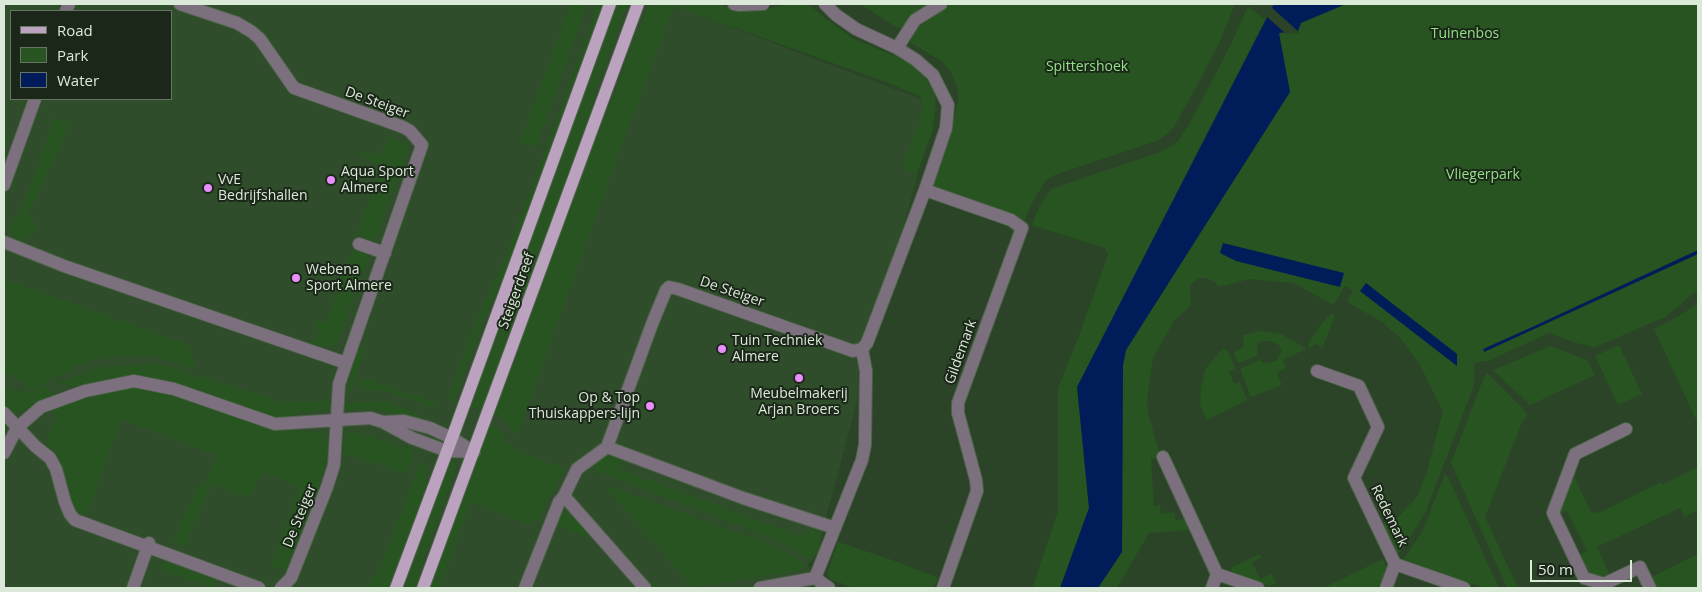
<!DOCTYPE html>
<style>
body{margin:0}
#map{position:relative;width:1702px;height:592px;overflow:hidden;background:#2b4427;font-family:"Open Sans",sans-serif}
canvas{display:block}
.frame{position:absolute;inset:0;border:5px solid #dbead8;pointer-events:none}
.legend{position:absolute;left:10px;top:10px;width:162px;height:90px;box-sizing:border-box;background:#1b2719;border:1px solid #687565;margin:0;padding:6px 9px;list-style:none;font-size:15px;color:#dbead8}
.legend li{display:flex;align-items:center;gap:10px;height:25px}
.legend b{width:25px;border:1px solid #687565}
.scale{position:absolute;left:1530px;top:560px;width:102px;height:22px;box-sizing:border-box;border:2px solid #dbead8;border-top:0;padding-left:6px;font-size:15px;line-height:18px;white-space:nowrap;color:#dbead8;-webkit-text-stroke:4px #1b2719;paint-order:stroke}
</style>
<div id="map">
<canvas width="1702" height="592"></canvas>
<div class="frame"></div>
<ul class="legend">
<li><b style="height:6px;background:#bba2bf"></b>Road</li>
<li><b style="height:14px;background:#275420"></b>Park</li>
<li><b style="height:14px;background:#001d5a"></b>Water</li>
</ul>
<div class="scale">50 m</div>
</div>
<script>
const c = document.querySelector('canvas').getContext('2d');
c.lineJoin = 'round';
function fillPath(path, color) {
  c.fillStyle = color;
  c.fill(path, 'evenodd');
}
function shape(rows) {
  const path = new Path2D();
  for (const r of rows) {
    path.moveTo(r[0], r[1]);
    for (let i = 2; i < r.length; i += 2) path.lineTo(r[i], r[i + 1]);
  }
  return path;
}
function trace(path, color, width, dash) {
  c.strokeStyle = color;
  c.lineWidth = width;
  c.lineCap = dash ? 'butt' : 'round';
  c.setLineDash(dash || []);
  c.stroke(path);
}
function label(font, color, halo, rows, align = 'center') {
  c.font = font + ' "Open Sans",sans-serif';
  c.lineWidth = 4;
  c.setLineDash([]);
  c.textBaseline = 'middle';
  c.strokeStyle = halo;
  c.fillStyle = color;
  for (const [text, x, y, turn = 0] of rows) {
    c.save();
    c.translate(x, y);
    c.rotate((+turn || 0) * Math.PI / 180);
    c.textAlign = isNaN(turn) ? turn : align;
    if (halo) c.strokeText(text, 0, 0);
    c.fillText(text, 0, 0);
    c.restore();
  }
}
fillPath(shape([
 [4,4,671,4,936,105,821,536,814,559,807,565,811,571,762,588,4,588],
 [11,11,171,11,171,99,11,99]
]), '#2f4d2a');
fillPath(shape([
 [571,4,587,4,536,147,520,142],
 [595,4,604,4,510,264,487,311,454,399,449,397,477,319,506,256,592,23],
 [614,4,627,4,597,85,586,132,484,410,467,404],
 [651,4,719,4,731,8,758,11,787,4,809,4,826,19,854,39,899,58,919,69,934,92,936,105,932,132,917,174,902,168,923,111,921,97,891,84,674,6,613,168,517,435,502,418,491,413,588,148,611,103,639,28],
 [860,4,930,4,902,29,896,27],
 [950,4,1235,4,1221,39,1200,80,1174,127,1168,133,1159,140,1055,175,1046,180,1035,198,1024,221,938,190,934,185,953,125,958,100,958,91,952,74,942,61,911,43,912,35,919,27],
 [1295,4,1698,4,1698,290,1665,317,1595,347,1576,343,1549,333,1488,361,1483,361,1474,364,1475,378,1473,388,1426,511,1405,546,1398,554,1383,524,1398,517,1417,497,1426,474,1443,412,1420,365,1401,339,1382,322,1347,302,1353,291,1347,286,1345,286,1334,305,1293,283,1249,279,1219,287,1214,281,1205,278,1198,278,1190,285,1191,305,1174,321,1153,358,1147,401,1148,413,1161,458,1151,459,1154,506,1160,505,1161,514,1174,512,1176,520,1189,519,1191,530,1149,533,1117,588,1098,588,1122,552,1123,365,1126,350,1181,263,1163,259],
 [1248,6,1265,20,1077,387,1089,508,1060,588,1032,588,1058,511,1058,388,1078,338,1108,255,1105,248,1032,225,1039,207,1051,189,1163,151,1178,141,1191,121,1231,44],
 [55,118,70,123,34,203,28,210,37,229,20,243,8,227,18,219],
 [385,135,404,143,408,151,374,241,356,235,383,167,360,155,364,151,376,155,389,143],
 [354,247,369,256,336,345,321,348,310,345,319,336,316,321,326,323],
 [4,279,189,345,196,369,162,358,132,355,104,357,78,365,33,390,12,375,4,373],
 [1698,303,1698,424,1654,329,1679,316],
 [1332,313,1334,314,1334,318,1323,347,1322,348,1317,344,1309,348,1308,344,1322,323],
 [1260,331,1281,334,1304,347,1306,349,1283,360,1286,368,1277,373,1282,385,1251,397,1240,369,1259,360,1265,363,1276,361,1282,351,1279,345,1269,341,1262,341,1257,345,1257,356,1238,363,1234,352,1243,347,1244,344,1243,335],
 [1619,345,1642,394,1618,405,1595,356],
 [1551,346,1587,360,1595,375,1530,405,1493,370],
 [360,348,364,352,352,389,347,392,350,367,356,351],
 [1223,348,1229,353,1235,369,1229,371,1234,384,1240,382,1247,400,1207,420,1200,405,1201,386,1206,368],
 [154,362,282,402,335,401,330,410,311,411,275,419,136,376,77,388,58,382,101,367,151,364,163,368],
 [1487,373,1528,414,1522,422,1485,517,1518,588,1507,588,1451,463,1484,377],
 [362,377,437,403,434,407,390,392,357,387],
 [46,386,57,396,31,406,20,412,13,412,4,404,4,387,12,391,30,392],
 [136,386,147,388,275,429,325,433,328,448,322,480,290,572,271,565,300,487,262,472,249,497,207,483,211,488,184,546,173,542,196,491,205,482,216,455,121,419,86,516,79,513,72,503,61,464,55,452,47,443,56,417,52,409,80,397],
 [368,402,389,402,424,417,425,424,381,410,343,410,342,404],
 [487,424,497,429,509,444,519,452,560,467,564,471,544,504,539,520,531,519,529,524,471,502,439,588,427,588],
 [344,430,414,449,407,474,344,453],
 [610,455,621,459,618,469,805,538,809,528,818,532,821,536,821,542,817,555,809,559,780,541,592,469,603,458],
 [455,457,455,471,425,554,416,588,399,588,447,458],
 [421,458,427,471,426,490,391,588,367,588,381,568],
 [1698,467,1698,510,1685,517,1680,508,1597,547,1610,575,1601,578,1585,573,1578,557,1587,551,1567,511,1557,515,1573,474,1591,512,1599,513,1661,482,1662,485],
 [1445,474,1448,477,1499,588,1485,588,1401,563,1422,532],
 [604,485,775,546,805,564,802,570,693,587],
 [562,510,580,519,599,542,556,525],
 [838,542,892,560,938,578,934,588,854,588,830,579,827,574],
 [1259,554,1262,557,1252,562,1260,579,1272,574,1276,583,1269,586,1233,573,1231,568],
 [1698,554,1698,588,1655,588,1650,578],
 [1383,559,1387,570,1378,588,1323,588],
 [169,562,214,580,214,588,159,569,162,564]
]), '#275420');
fillPath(shape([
 [1274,4,1346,4,1301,23,1298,31,1279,33,1290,92,1126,350,1123,365,1122,552,1098,588,1060,588,1089,508,1077,387],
 [1223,243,1344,273,1340,287,1236,261,1220,253],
 [1698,250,1698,254,1484,352,1484,351,1483,349,1530,328],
 [1366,283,1457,354,1457,366,1360,291]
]), '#001d5a');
fillPath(shape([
 [1270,6,1300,33,1286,34,1265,15]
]), '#2b4427');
const minor = shape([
 [180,4,237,23,252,32,260,39,294,88,403,127,410,131,422,145,339,384,334,465,327,487,291,578,281,588],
 [734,4,739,5,763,4],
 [825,4,836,15,856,29,897,48,916,60,933,75,948,105,946,128,925,190],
 [66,11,69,4],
 [897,48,915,20,941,4],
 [4,185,35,99],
 [4,242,64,266,346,363],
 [359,244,385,253],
 [862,349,867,343,925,190,1011,220,1022,228,958,403,958,413,976,480,977,491,943,588],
 [1317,371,1359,386,1378,427,1354,478,1395,564],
 [4,413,35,446,50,458,56,469,65,502,70,514,75,520,259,588],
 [383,422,404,421,430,428,452,438,474,452],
 [1626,429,1575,454,1553,513,1584,578,1604,584,1640,567,1650,588],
 [607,447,743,498,835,528],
 [4,453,17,428,41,407,85,391,134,381,174,389,275,424,370,418,383,422,412,438,447,451,474,452],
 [1163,457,1217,574],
 [564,496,645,588],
 [1395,564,1464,588],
 [815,578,862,460,865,445,866,371,862,349],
 [133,588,149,543],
 [525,588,559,502,564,496,577,469,607,447,652,324,666,290,669,287,678,289,853,351,862,349],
 [760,588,815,578,829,588],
 [1212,588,1217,574,1258,588],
 [1386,588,1395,564]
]);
const major = shape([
 [396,588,452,438,610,4],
 [423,588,638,4]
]);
trace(minor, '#4b6247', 14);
trace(major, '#4b6247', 14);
trace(minor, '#7c707e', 12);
trace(major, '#bba2bf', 12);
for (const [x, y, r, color] of [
 [331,180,5,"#ea8dfd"],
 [208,188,5,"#ea8dfd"],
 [296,278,5,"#ea8dfd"],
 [722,349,5,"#ea8dfd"],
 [799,378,5,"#ea8dfd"],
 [650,406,5,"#ea8dfd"]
]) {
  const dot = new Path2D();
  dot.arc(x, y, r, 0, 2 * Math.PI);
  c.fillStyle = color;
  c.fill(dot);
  trace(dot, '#1b2719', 2);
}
label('14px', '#93e286', '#1b2719', [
 ["Tuinenbos",1465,34],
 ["Spittershoek",1087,67],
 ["Vliegerpark",1483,175]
]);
label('14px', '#dbead8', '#1b2719', [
 ["De Steiger",377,103,20],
 ["Steigerdreef",517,291,-70],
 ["De Steiger",732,292,19],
 ["Gildemark",961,352,-70],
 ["De Steiger",300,516,-68],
 ["Redemark",1389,516,64]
]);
label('14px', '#dbead8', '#1b2719', [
 ["Aqua Sport",341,172],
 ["Almere",341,188],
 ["VvE",218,180],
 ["Bedrijfshallen",218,196],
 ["Webena",306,270],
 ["Sport Almere",306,286],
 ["Tuin Techniek",732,341],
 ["Almere",732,357],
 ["Meubelmakerij",799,394,"center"],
 ["Arjan Broers",799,410,"center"],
 ["Op & Top",640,398,"right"],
 ["Thuiskappers-lijn",640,414,"right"]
], 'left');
</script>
